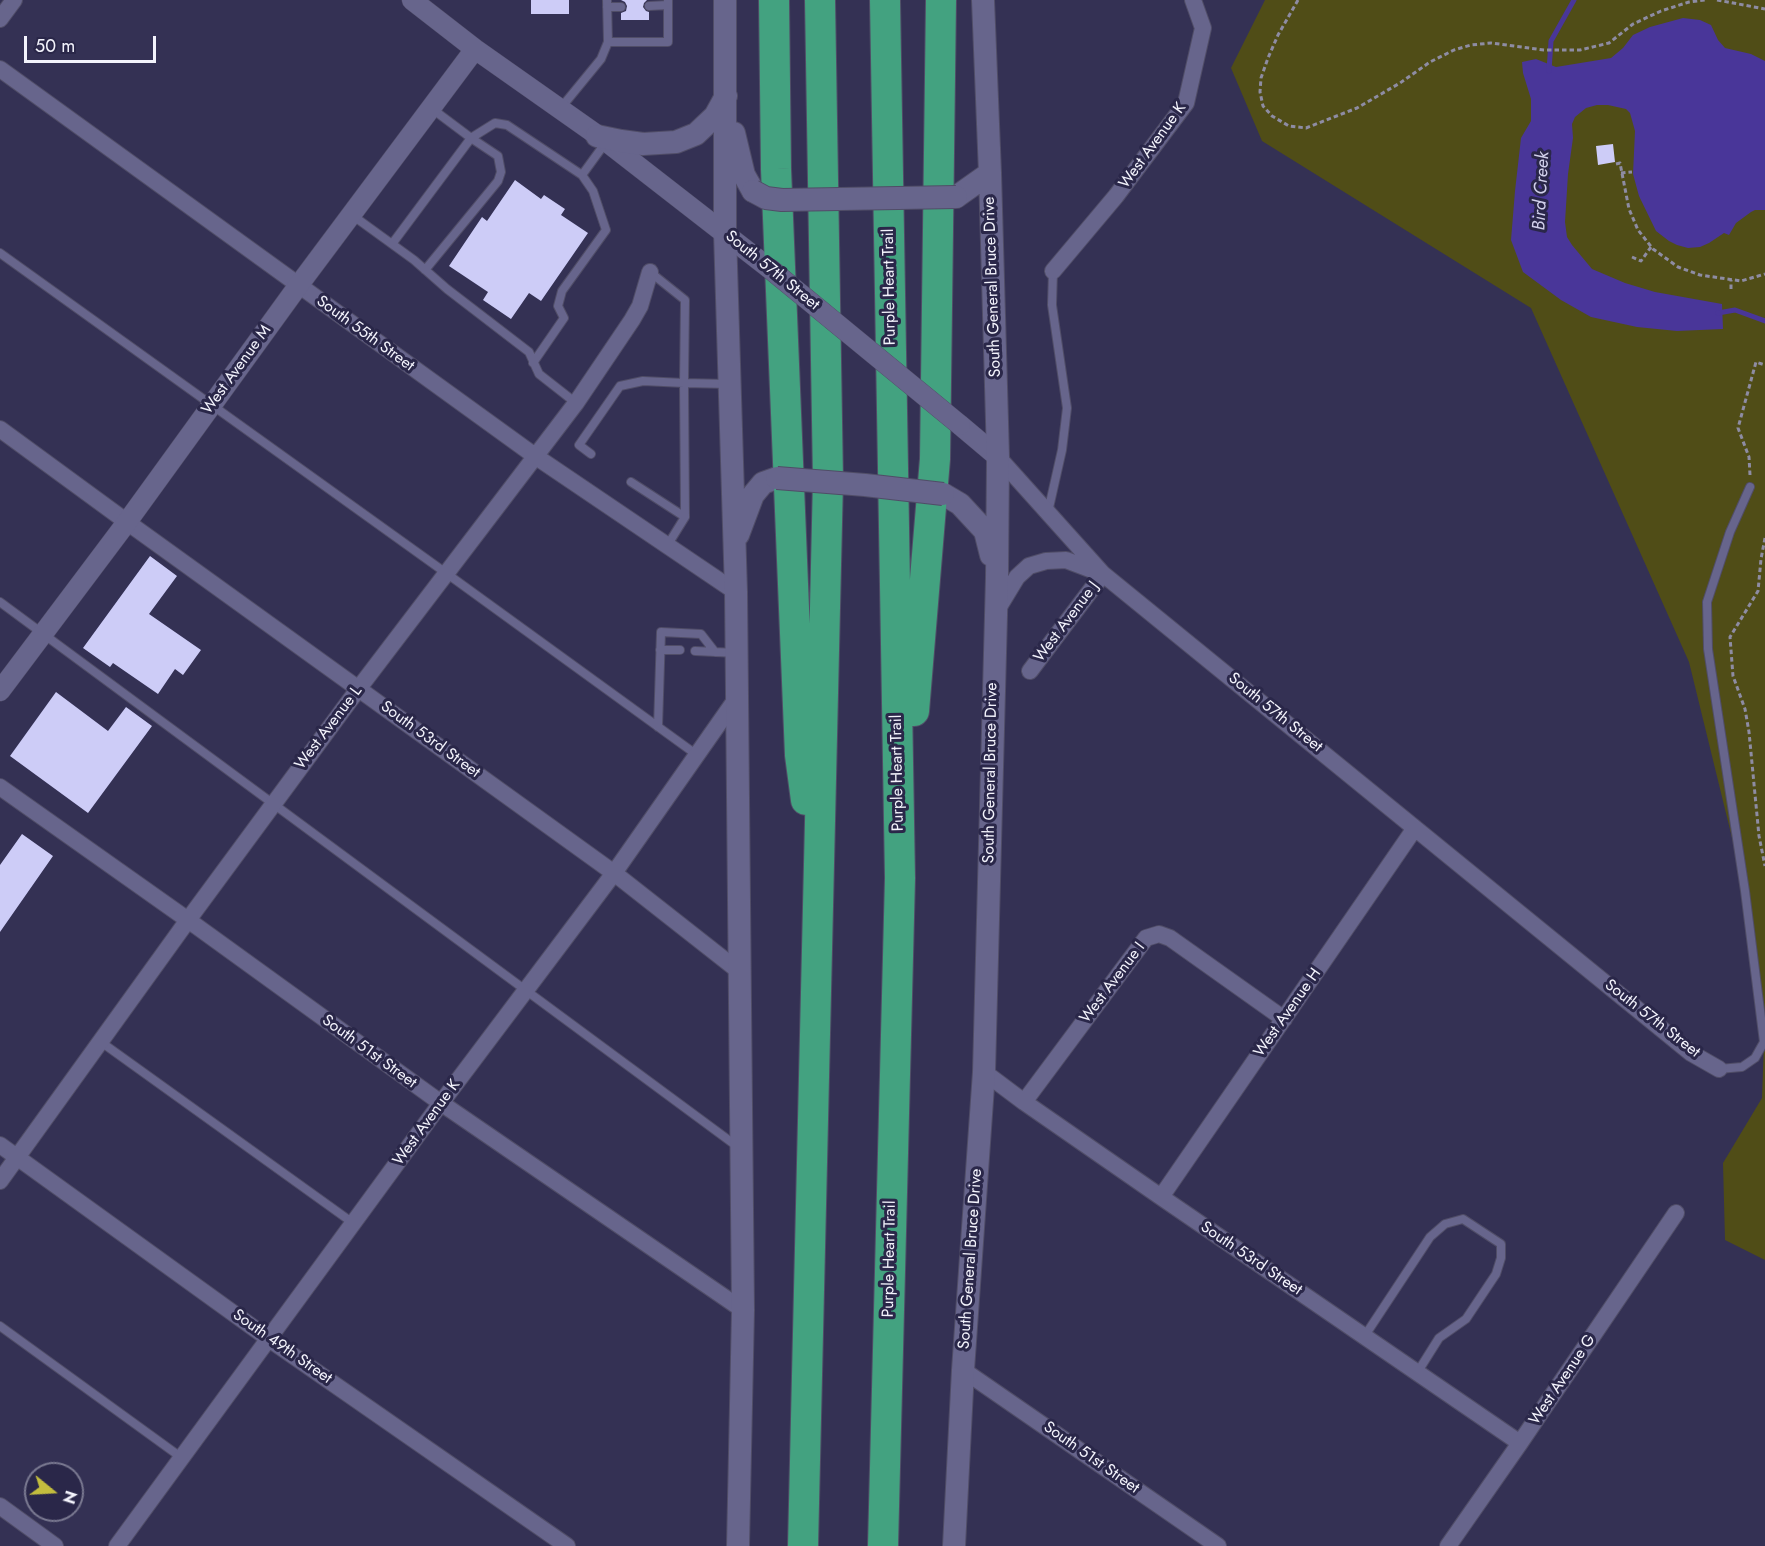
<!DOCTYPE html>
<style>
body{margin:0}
#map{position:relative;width:1765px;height:1546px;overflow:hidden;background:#343154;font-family:Jost,sans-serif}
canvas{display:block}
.north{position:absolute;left:24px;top:1462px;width:60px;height:60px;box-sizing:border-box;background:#2a2749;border:2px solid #7a7991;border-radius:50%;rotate:108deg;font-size:16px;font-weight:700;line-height:24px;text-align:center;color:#f3f3fc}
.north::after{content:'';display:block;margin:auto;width:21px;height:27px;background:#c3bd3e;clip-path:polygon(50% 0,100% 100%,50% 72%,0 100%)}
.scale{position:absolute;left:24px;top:36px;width:132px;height:27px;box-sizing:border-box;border:3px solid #f3f3fc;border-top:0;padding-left:8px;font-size:18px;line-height:21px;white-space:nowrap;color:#f3f3fc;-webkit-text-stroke:4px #2a2749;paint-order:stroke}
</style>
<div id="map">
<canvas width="1765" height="1546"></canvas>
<div class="north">N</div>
<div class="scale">50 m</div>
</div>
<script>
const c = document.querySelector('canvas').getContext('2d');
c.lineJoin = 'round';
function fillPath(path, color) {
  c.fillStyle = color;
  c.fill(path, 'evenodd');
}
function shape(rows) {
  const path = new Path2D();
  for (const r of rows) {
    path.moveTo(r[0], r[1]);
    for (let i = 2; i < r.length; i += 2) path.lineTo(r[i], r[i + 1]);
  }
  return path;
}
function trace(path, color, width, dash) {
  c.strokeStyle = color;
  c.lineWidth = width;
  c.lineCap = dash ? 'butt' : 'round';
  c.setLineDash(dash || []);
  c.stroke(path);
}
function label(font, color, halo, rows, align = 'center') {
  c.font = font + ' Jost,sans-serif';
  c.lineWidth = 6;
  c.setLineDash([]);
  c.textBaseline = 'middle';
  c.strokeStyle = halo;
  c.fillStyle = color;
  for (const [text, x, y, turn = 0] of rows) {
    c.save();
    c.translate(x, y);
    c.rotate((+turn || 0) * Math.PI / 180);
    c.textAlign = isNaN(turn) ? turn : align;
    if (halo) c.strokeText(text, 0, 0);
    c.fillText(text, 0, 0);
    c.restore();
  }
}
fillPath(shape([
 [1265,0,1765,0,1765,1260,1725,1240,1723,1163,1762,1098,1764,1042,1745,891,1689,662,1531,308,1262,141,1231,68]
]), '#504d17');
fillPath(shape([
 [1683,18,1700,20,1711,25,1718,40,1725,48,1751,54,1765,61,1765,210,1755,210,1751,212,1736,223,1729,235,1724,233,1709,243,1700,247,1688,248,1677,245,1669,241,1656,231,1639,196,1633,174,1635,131,1630,113,1626,109,1608,105,1597,105,1586,108,1575,117,1572,124,1573,138,1568,174,1565,222,1567,237,1572,245,1592,269,1625,283,1655,292,1722,304,1723,329,1677,331,1637,327,1591,317,1561,300,1523,272,1511,240,1515,191,1521,138,1531,121,1531,99,1523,73,1522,62,1536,59,1556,67,1611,58,1623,48,1633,35,1650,27]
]), '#493699');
trace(shape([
 [1549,71,1551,41,1574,0],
 [1718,313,1735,310,1765,321]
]), '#493699', 5);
fillPath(shape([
 [531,0,569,0,569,14,531,14],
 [621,0,647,0,644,3,643,7,646,11,649,12,649,20,621,20,621,13,626,11,627,6,625,2],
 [1613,144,1615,162,1598,165,1596,146],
 [515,180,541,199,544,195,565,209,561,215,588,233,541,301,529,293,511,319,483,300,488,292,449,266,482,217,487,221],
 [150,556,177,576,149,614,201,650,183,675,175,669,158,694,113,663,110,667,83,648],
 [56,692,108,731,126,707,152,726,88,813,10,756],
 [22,834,53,856,0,932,0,865]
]), '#cdccf7');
const service = shape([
 [607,0,608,42],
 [649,6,668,5],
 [607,7,621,7],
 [560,109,601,59,608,42,668,42,668,0],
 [352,215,414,260,447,289,529,352,539,374,576,403],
 [392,244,471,138,431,108],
 [0,253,446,573,697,755],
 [425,270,498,181,501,172,498,156,471,138,495,123,507,125,582,175],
 [533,363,564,318,558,306,562,291,606,230,593,191,582,175,606,142],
 [591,454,579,445,620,386,643,381,684,383,685,300,650,272],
 [631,482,685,517],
 [1048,512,1062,450,1067,408,1052,305,1053,271],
 [667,546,685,517,684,383,729,384],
 [0,602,738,1147],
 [660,650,680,650],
 [695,651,736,653],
 [658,727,661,632,701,634,715,652],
 [101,1042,353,1223],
 [1719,1069,1742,1067,1755,1058,1764,1042,1745,891,1708,649,1707,602,1730,532,1750,487],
 [0,1326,182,1458],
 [1364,1337,1430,1237,1445,1224,1463,1219,1501,1244,1501,1258,1496,1274,1466,1319,1439,1338,1417,1373]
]);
const minor = shape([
 [0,19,14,0],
 [0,69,535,456,736,592],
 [1053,271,1116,196,1186,103,1203,28,1193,0],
 [0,429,127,522,614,873,740,972],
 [998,457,1103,574,1691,1053,1719,1069],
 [997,610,1017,577,1029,566,1046,561,1066,560,1103,574,1030,671],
 [0,787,188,920,441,1103,743,1310],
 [984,1072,1024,1102,1161,1197,1520,1443],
 [1024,1102,1146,938,1159,934,1170,938,1284,1019],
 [0,1145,269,1339,567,1546],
 [0,1181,188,920,359,688,576,403,632,320,640,306,650,272],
 [1161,1197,1415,828],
 [963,1370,1218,1546],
 [0,1506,55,1546],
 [117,1546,441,1103,614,873,736,699],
 [1448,1546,1520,1443,1676,1213]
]);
const tertiary = shape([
 [412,0,475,49,607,142,769,268],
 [960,425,998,457],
 [0,691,127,522,298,286,475,49]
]);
const secondary = shape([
 [725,0,725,233,736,592,743,1310,738,1546],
 [734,133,744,175,753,191],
 [597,136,621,141,643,144,676,142,696,134,715,116,726,96],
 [956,197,990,173],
 [943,494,960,504,985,531,991,555],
 [738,535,753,495,763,483,777,478],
 [954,1546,963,1370,984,1072,997,577,998,457,990,173,983,0]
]);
const motorway = shape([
 [774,0,776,169,800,755,806,800],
 [914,711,935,459,941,0],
 [803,1546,828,480,820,0],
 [883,1546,900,878,885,0]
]);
trace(service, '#504d67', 10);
trace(minor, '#504d67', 18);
trace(tertiary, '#504d67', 21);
trace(secondary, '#504d67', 24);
trace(motorway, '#504d67', 32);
trace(shape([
 [1298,0,1278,35,1268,58,1261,78,1260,92,1263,106,1272,116,1289,126,1306,128,1357,108,1400,83,1430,62,1454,50,1471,45,1491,43,1544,50,1580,50,1609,43,1633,24,1661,11,1689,2,1705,0],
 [1717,0,1765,9],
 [1616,164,1620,163,1629,209,1638,230,1653,249,1678,267,1700,275,1741,281,1765,274],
 [1621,173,1632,172],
 [1632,257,1641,261,1651,247],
 [1731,289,1731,280],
 [1750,475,1749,457,1738,428,1756,362,1765,365],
 [1765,538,1761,559,1758,591,1730,637,1733,676,1745,709,1749,732,1759,836,1765,866]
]), '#8e8ca3', 3, [4.5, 3]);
trace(service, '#67658c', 8);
trace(minor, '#67658c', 16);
trace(tertiary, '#67658c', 20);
trace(secondary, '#67658c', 22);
trace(motorway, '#43a280', 30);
const tertiaryBridge = shape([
 [769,268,960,425]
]);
const secondaryBridge = shape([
 [753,191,766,198,782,200,956,197],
 [777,478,865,485,943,494]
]);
trace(tertiaryBridge, '#504d67', 21, []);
trace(secondaryBridge, '#504d67', 24, []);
trace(tertiaryBridge, '#67658c', 20);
trace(secondaryBridge, '#67658c', 22);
label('16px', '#f3f3fc', '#2a2749', [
 ["West Avenue K",1153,146,-54],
 ["South 57th Street",772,271,39],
 ["Purple Heart Trail",890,287,-91],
 ["South General Bruce Drive",993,287,-92],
 ["South 55th Street",365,334,36],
 ["West Avenue M",237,370,-54],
 ["West Avenue J",1067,622,-53],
 ["South 57th Street",1275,713,39],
 ["West Avenue L",329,728,-53],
 ["South 53rd Street",430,740,36],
 ["Purple Heart Trail",898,773,-91],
 ["South General Bruce Drive",991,773,-89],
 ["West Avenue I",1113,983,-53],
 ["West Avenue H",1288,1013,-55],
 ["South 57th Street",1652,1019,38],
 ["South 51st Street",369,1052,36],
 ["West Avenue K",427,1123,-54],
 ["Purple Heart Trail",890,1259,-89],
 ["South General Bruce Drive",971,1259,-86],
 ["South 53rd Street",1251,1259,34],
 ["South 49th Street",282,1347,35],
 ["West Avenue G",1563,1380,-56],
 ["South 51st Street",1091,1458,35]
]);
label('italic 18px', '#d1d0eb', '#2a2749', [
 ["Bird Creek",1542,191,-87]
]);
</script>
